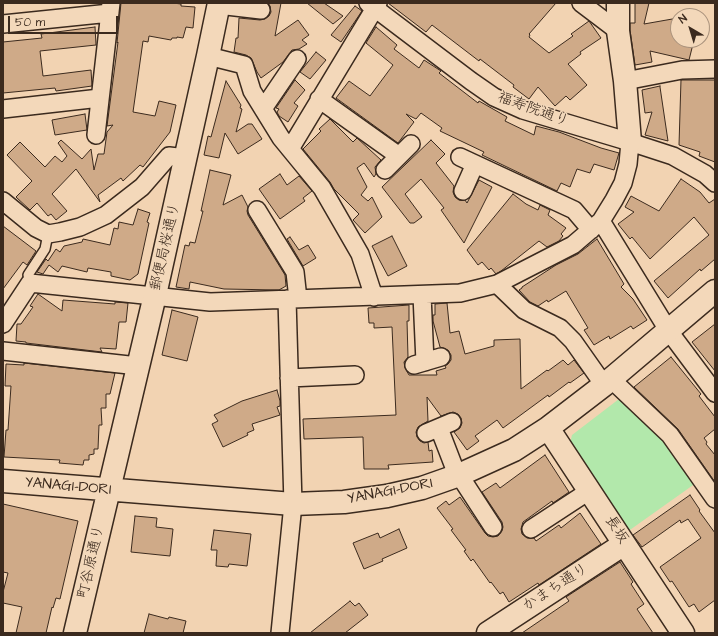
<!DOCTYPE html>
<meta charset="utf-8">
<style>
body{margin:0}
#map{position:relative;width:718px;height:636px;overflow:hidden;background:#f2d3b2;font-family:"Architects Daughter",sans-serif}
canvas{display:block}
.frame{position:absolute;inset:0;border:4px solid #3b2a1e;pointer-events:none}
.north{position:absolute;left:670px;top:8px;width:40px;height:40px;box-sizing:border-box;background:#f3d8ba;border:1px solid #a9927c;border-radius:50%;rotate:322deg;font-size:11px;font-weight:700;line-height:16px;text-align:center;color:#3b2a1e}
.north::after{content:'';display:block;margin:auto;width:14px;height:18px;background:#3b2a1e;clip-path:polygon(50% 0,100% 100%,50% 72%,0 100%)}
.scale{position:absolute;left:8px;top:16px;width:110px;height:18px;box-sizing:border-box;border:2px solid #3b2a1e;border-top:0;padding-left:5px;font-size:12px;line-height:14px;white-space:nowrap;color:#3b2a1e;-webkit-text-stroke:3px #f3d8ba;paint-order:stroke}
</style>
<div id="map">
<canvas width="718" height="636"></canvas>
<div class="frame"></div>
<div class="north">N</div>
<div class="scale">50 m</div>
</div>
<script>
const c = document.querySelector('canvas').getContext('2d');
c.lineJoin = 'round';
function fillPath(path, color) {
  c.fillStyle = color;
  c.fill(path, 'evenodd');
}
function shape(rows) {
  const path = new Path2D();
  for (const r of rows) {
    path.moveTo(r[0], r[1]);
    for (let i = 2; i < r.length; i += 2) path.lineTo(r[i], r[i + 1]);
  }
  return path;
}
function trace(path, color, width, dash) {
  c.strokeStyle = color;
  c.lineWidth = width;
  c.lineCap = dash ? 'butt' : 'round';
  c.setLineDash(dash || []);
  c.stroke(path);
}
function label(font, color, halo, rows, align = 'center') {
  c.font = font + ' "Architects Daughter","Klee One",sans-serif';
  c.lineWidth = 3;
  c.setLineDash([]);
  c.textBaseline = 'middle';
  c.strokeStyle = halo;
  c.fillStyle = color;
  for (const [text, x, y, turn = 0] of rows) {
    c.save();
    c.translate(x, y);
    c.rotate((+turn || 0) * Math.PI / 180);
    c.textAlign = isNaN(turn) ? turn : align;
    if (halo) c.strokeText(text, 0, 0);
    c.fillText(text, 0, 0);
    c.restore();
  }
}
fillPath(shape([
 [619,399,625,400,667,441,696,483,627,532,570,444,572,435]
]), '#b2e8ab');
const building = shape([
 [121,3,173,3,181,4,181,6,195,7,193,28,186,27,183,38,177,37,177,38,172,38,171,40,149,36,148,42,143,41,133,112,155,116,159,101,176,105,170,132,143,167,140,165,123,181,121,178,98,195,100,202,76,169,52,194,67,211,56,220,51,214,48,216,37,203,30,210,16,197,32,181,7,155,20,142,45,167,55,156,62,162,67,156,58,143,61,140,82,159,91,149,94,170,98,154,104,154,107,132,113,125,107,126,118,42,117,43,121,3],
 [268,3,281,3,275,36,298,20,309,35,302,40,307,44,299,49,292,50,283,62,261,78,257,72,251,58,246,55,234,52,236,38,238,38,239,18,260,20,265,19,269,16,271,12,270,6,268,3],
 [307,3,324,3,343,16,333,24,307,3],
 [388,3,556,3,529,34,530,35,529,37,549,53,573,36,571,34,589,21,601,38,580,52,581,54,568,64,587,85,570,100,566,96,555,106,538,87,529,99,513,87,514,85,480,59,479,61,432,25,426,32,388,3],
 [635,3,649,3,644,24,678,18,678,40,694,40,689,60,650,51,652,62,635,65,630,30,630,23,635,23,635,3],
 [355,6,362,11,341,42,331,35,355,6],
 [95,27,96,45,40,51,43,76,91,70,92,86,56,91,55,88,3,93,3,42,42,38,41,34,95,27],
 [376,27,397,45,394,49,419,68,424,60,441,71,439,73,478,103,479,101,507,117,505,121,534,135,536,126,559,132,601,148,619,153,614,170,594,164,590,173,577,169,570,187,561,183,557,191,482,155,484,152,440,131,442,128,421,113,416,119,406,114,414,122,398,143,336,98,349,81,370,96,393,65,366,43,376,27],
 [316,52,326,60,310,79,300,72,316,52],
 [295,80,305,90,294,103,298,106,288,122,279,116,277,112,279,109,276,108,295,80],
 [681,80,715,80,715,162,699,156,700,152,679,145,681,80],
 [226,81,241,105,240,108,242,109,236,132,248,124,252,124,262,139,238,154,225,133,219,158,204,155,208,136,211,137,226,81],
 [660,86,660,87,668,141,645,135,652,112,645,113,642,90,660,86],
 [85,114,87,130,55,135,52,120,85,114],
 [330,119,353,142,357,138,381,160,375,167,376,174,374,177,364,163,357,168,367,187,361,195,368,201,372,197,382,217,365,233,353,220,359,214,334,189,330,182,303,149,321,131,319,129,330,119],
 [431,140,445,154,436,163,454,186,453,192,455,197,459,200,465,200,467,203,479,180,492,187,464,243,441,210,444,208,421,179,405,194,422,217,414,223,410,223,382,187,431,140],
 [210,170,231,175,223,205,242,195,248,207,247,211,248,215,285,275,286,286,279,290,224,289,190,282,189,289,176,287,185,245,189,246,190,242,195,243,203,211,201,211,210,170],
 [280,174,287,185,299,176,312,191,303,198,305,201,280,219,259,189,280,174],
 [681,179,700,192,709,203,715,199,715,259,701,271,700,269,668,298,654,281,709,235,694,217,650,259,632,237,630,239,618,224,634,212,625,207,631,196,659,211,681,179],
 [513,194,526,204,538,210,540,205,550,210,548,215,566,228,561,234,563,236,559,241,547,247,539,241,501,271,496,274,491,268,489,270,482,262,478,265,467,250,513,194],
 [138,209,150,213,147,222,149,223,138,274,130,280,111,276,111,272,88,268,87,272,62,266,58,272,49,265,43,274,37,272,46,259,48,261,56,249,60,252,64,246,82,242,83,239,110,245,114,228,118,229,119,222,133,225,138,209],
 [3,226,36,251,27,265,23,262,3,289,3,226],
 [392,236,407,266,388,276,372,246,392,236],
 [290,237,299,250,308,245,316,258,303,266,287,239,290,237],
 [597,239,624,284,621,287,633,299,647,320,633,329,631,326,610,339,609,336,594,345,584,330,588,328,566,291,548,302,547,300,538,306,530,302,519,290,522,288,522,287,556,265,578,254,597,239],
 [38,294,62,311,63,300,115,304,115,302,128,303,126,322,119,322,116,349,100,348,102,352,26,343,26,342,16,341,17,324,21,324,33,307,30,306,38,294],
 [447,303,450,333,459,331,465,354,494,346,494,340,520,339,521,389,547,370,548,371,563,360,568,365,574,360,584,373,570,383,569,382,549,397,548,395,503,428,497,420,475,436,479,441,467,450,454,432,460,428,462,423,461,418,458,414,453,412,441,416,427,397,428,421,418,427,416,432,417,437,420,441,424,443,428,442,429,451,432,450,433,462,388,465,389,469,364,469,363,437,304,439,303,419,396,415,392,327,374,328,374,323,369,323,368,308,409,305,409,321,407,321,408,357,404,362,405,368,409,375,437,375,436,371,446,368,445,366,448,364,451,360,451,355,448,350,440,347,433,321,433,315,435,315,435,304,447,303],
 [172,310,198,317,187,361,162,355,172,310],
 [715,324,715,371,692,342,715,324],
 [671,357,701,394,699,396,715,417,715,429,704,438,707,442,706,444,715,455,715,482,678,429,634,387,671,357],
 [24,363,115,373,110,394,106,394,106,408,101,408,102,425,99,425,98,449,94,449,94,454,89,455,89,460,84,460,83,465,59,463,60,460,4,457,6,430,8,430,11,386,5,386,6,364,24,365,24,363],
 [277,390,280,401,280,406,277,407,280,415,252,424,254,430,247,433,248,435,223,447,212,424,218,421,214,415,242,401,277,390],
 [545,455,569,492,553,503,552,501,523,522,521,529,522,534,527,538,534,538,536,541,559,525,561,528,580,513,601,544,539,585,538,583,509,602,503,592,500,594,491,582,490,583,473,559,471,561,464,551,466,550,451,530,453,529,437,508,446,501,449,505,460,497,485,533,488,536,493,537,498,536,502,531,503,527,502,522,482,492,496,483,500,488,545,455],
 [690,495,700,510,699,511,715,533,715,600,699,612,694,604,689,607,672,581,670,582,660,567,701,538,688,519,681,523,680,520,642,547,633,535,690,495],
 [3,504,78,521,60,599,56,598,53,608,52,607,46,633,16,633,22,607,3,603,3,592,8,573,3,572,3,504],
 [135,516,157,518,156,527,173,529,170,556,131,552,135,516],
 [399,529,407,548,382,559,383,561,364,569,353,543,378,533,380,538,399,529],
 [214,530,251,534,247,566,229,564,228,567,216,566,217,550,211,550,214,530],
 [620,562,633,582,631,584,644,604,637,609,653,633,522,633,569,601,566,597,620,562],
 [350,601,355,606,359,603,368,615,345,633,310,633,350,601],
 [149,614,168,619,169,617,186,621,183,633,144,633,149,614]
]);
fillPath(building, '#cfaa88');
trace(building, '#3b2a1e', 1);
const service = shape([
 [30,283,28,275,45,249,48,234]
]);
const minor = shape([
 [368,3,471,81,494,97,523,110,630,142,673,156,705,174,715,183],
 [581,3,618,31],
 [218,5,261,10],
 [3,24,110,13],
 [208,56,244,65,252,91,281,138,322,188,360,254,374,297],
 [625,81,682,70,715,69],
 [319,99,399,156],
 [3,109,100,98],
 [263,109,297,59],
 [96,135,111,3],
 [290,149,378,3],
 [460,157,574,210,591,230],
 [385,170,411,144],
 [463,191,475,164],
 [3,201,36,228,48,234,60,232,80,227,106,215,142,187,169,156,186,158],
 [257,210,295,272,298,299],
 [601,221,668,330,715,393],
 [497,284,524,310,560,328,573,341,604,385],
 [422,295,425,362],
 [3,324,30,283,210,302,460,293,497,284,573,245,601,221,614,200,623,183,628,164,630,142],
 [3,351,138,366],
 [414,365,441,357],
 [289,378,355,375],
 [611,379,670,435,715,499],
 [439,428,454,467,493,527],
 [426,433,452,422],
 [531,529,589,491],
 [280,633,293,504,287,299]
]);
const tertiary = shape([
 [618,3,618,31,625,81,630,142],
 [548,428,683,633],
 [3,481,293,504,344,502,387,496,422,488,459,475,514,450,548,428,604,385,715,291],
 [75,633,155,295,208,56,219,3],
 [488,633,624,544]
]);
trace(service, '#3b2a1e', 12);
trace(minor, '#3b2a1e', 20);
trace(tertiary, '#3b2a1e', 25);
trace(service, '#f3d8ba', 9);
trace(minor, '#f3d8ba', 17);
trace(tertiary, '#f3d8ba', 22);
label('15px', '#3b2a1e', '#f3d8ba', [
 ["福寿院通り",533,110,20],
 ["郵便局桜通り",166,247,-77],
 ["YANAGI-DORI",68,487,5],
 ["YANAGI-DORI",390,492,-11],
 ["長坂",616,530,57],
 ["町谷原通り",92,562,-77],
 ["かまち通り",556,588,-33]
]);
</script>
